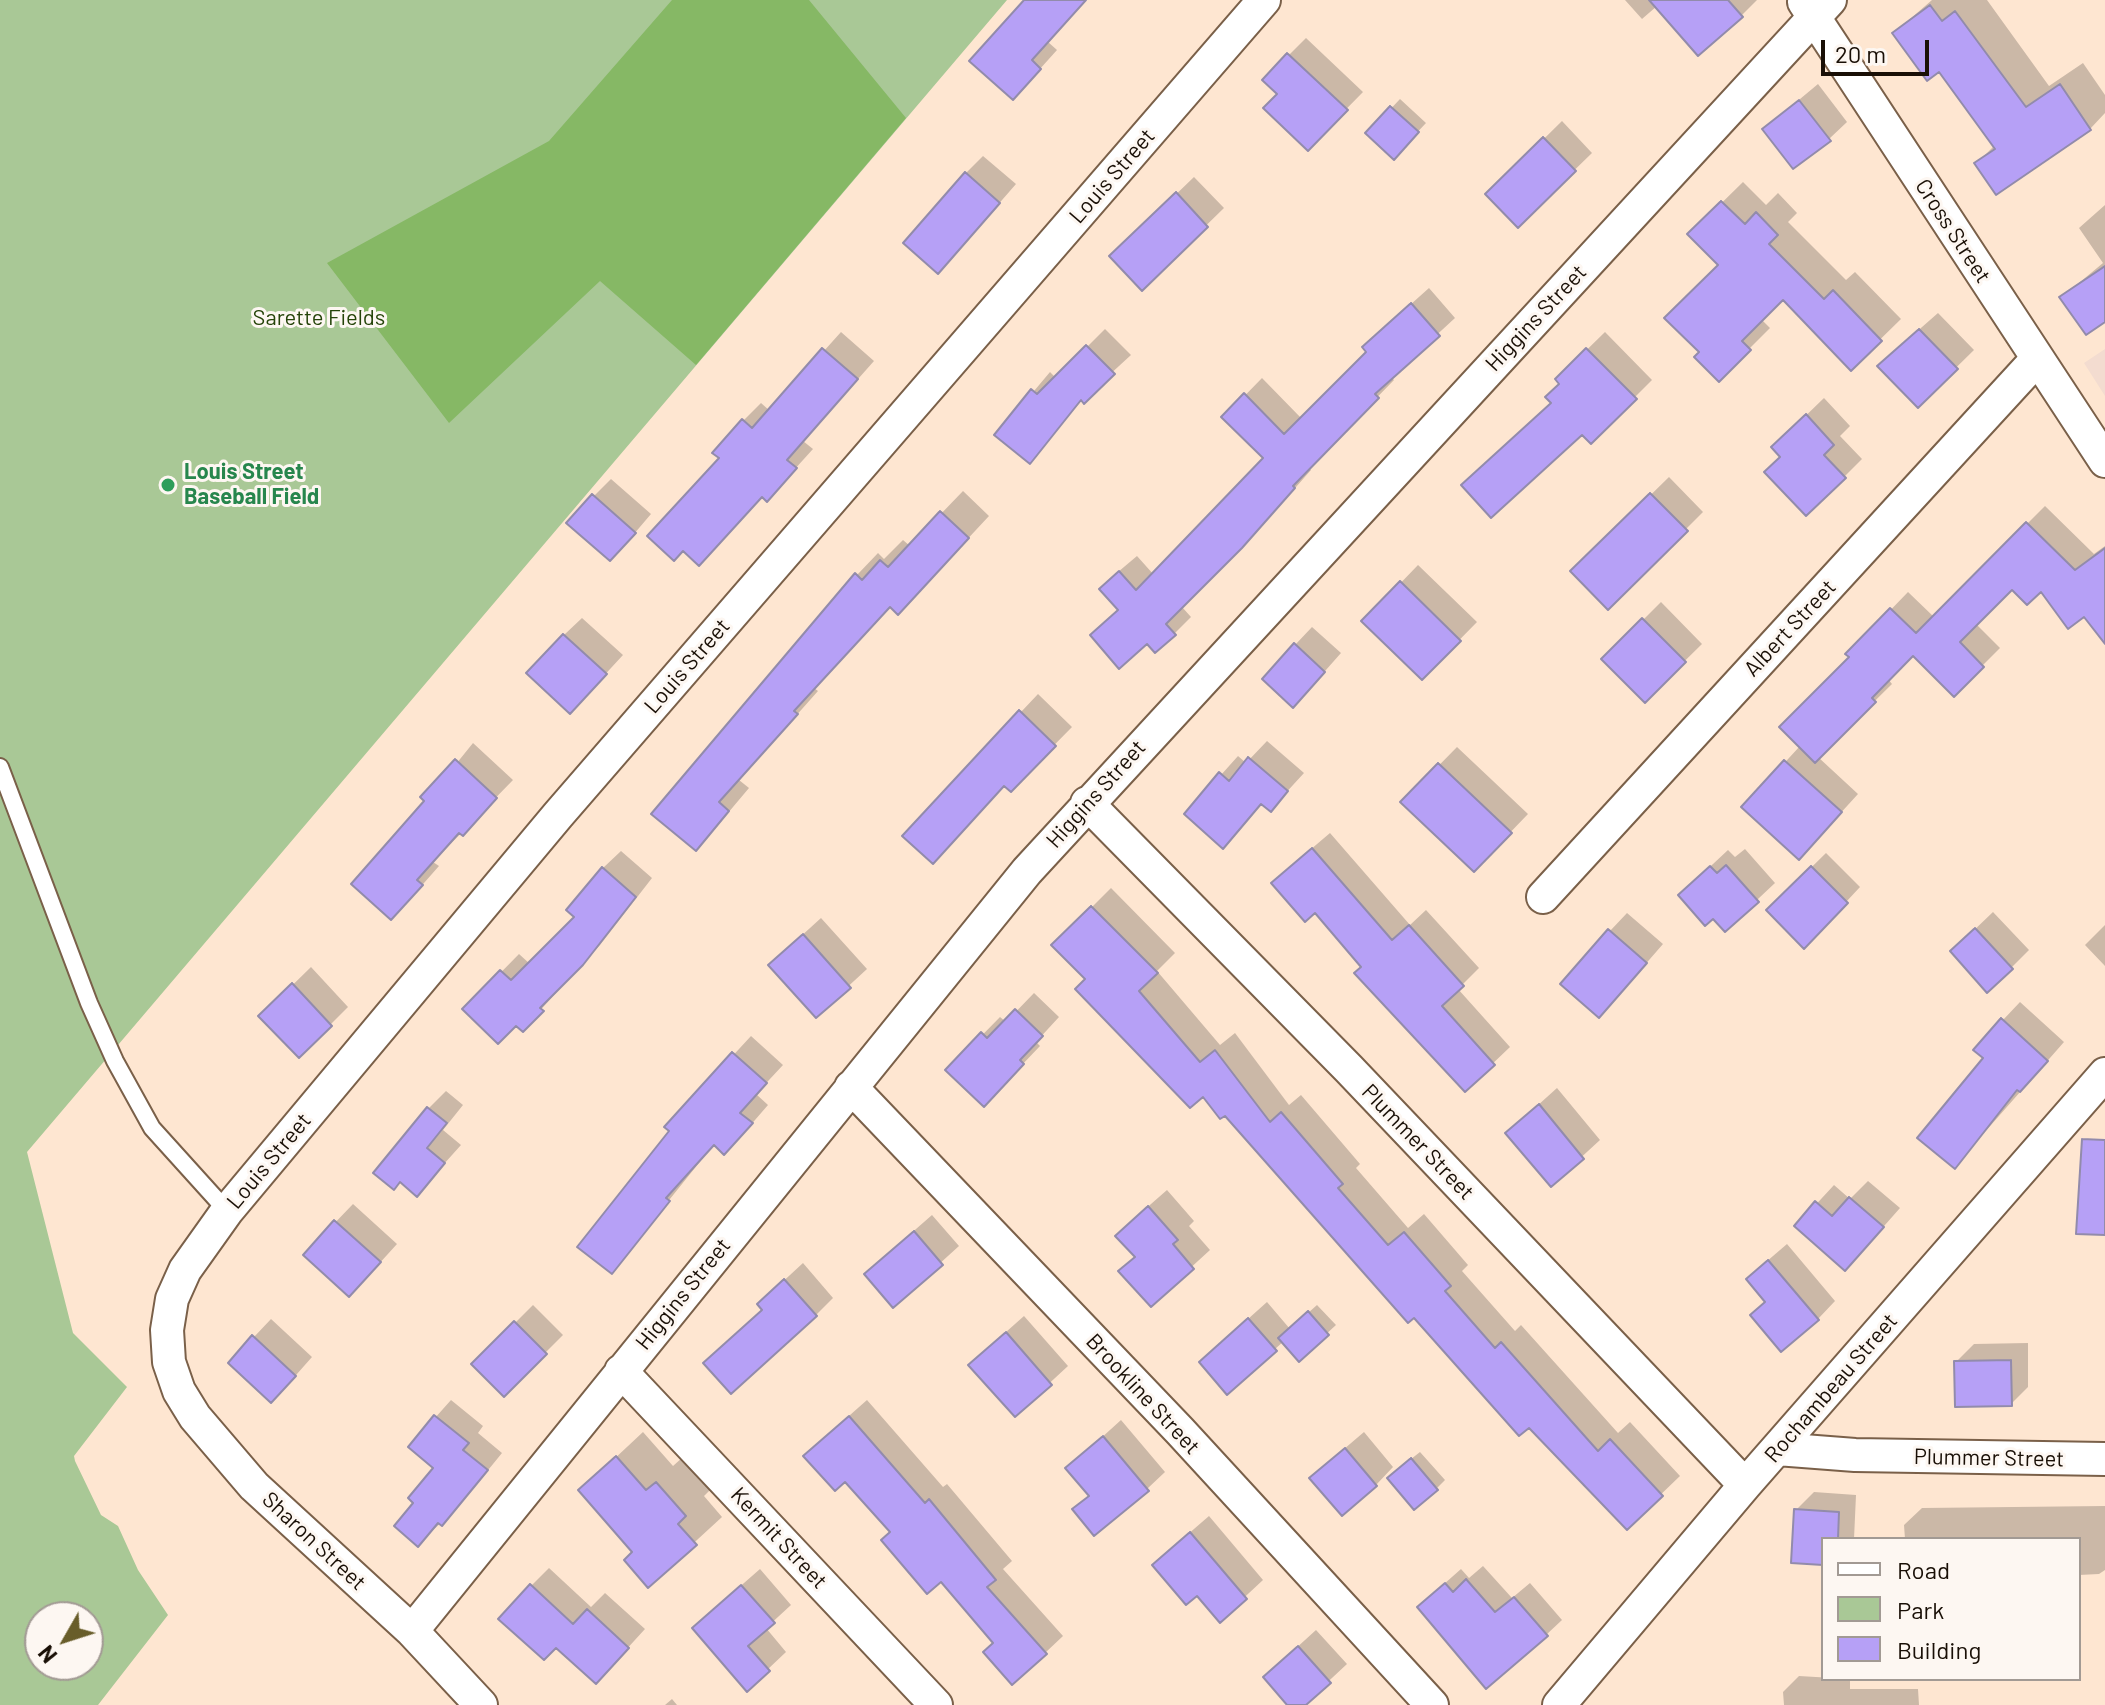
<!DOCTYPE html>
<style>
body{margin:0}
#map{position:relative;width:2105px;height:1705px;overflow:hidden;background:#fee6d1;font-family:Barlow,sans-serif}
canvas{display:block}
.legend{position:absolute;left:1821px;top:1537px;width:260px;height:144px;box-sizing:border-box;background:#fdf7f2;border:2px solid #a29a94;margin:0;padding:10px 14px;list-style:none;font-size:24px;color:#190f06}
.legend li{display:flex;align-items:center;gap:16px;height:40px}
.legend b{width:40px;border:2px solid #a29a94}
.north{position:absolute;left:24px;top:1601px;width:80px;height:80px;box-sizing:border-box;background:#fdf7f2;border:2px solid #a29a94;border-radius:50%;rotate:231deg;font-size:22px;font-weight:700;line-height:32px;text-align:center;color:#190f06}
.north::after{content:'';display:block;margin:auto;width:28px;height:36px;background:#685d2a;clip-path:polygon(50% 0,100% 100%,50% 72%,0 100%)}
.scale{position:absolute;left:1821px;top:40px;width:108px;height:36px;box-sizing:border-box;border:4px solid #190f06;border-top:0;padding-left:10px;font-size:24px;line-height:28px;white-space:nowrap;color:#190f06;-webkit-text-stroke:6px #fdf7f2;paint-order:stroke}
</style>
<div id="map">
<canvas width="2105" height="1705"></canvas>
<ul class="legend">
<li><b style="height:10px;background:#fff"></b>Road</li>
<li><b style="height:22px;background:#a9c896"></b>Park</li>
<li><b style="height:22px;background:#b6a0f6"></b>Building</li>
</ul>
<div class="north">N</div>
<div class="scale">20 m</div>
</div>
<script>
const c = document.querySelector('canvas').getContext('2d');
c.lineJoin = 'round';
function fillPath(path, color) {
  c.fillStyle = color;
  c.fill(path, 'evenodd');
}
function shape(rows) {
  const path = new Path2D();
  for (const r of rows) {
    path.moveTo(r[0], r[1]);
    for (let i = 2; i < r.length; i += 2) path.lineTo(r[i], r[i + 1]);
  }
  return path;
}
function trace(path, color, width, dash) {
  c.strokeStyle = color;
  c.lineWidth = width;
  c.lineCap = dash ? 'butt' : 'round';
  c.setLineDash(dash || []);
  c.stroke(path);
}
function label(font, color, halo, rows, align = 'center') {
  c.font = font + ' Barlow,sans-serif';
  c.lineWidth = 6;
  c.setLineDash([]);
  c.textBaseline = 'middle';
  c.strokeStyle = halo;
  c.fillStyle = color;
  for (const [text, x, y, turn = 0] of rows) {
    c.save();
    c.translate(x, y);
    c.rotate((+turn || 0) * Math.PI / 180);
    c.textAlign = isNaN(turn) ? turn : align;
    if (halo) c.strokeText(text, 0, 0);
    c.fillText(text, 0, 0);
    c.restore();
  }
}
fillPath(shape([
 [2105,349,2105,396,2084,363]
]), '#f3dcd0');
fillPath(shape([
 [0,0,1007,0,27,1152,73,1333,127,1387,74,1456,75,1461,101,1515,118,1526,138,1570,168,1615,98,1705,0,1705],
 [40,1617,88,1617,88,1665,40,1665]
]), '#a9c896');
fillPath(shape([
 [672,0,809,0,906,118,696,365,600,281,449,423,327,263,549,141]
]), '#86b865');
fillPath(shape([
 [1027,0,1085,0,1048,42,1057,50,1030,80],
 [1625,0,1757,0,1741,16,1657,6,1642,19],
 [1932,0,1987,0,2049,86,2083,63,2105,95,2105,113,2090,129,1977,163,1995,145,1939,69,1894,33],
 [1306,38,1363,92,1308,148,1280,94,1289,55],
 [1818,84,1847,122,1829,139,1764,129],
 [1400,99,1426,123,1394,157,1368,133],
 [1562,121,1592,153,1518,225,1488,194],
 [983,156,1016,184,955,254,966,173],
 [1194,177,1224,208,1142,288,1112,256],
 [1743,182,1766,205,1778,193,1797,213,1788,222,1846,280,1855,272,1901,319,1851,368,1783,297,1761,319,1770,328,1719,379,1702,352,1721,265,1690,234],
 [2105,205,2105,320,2062,297,2103,263,2079,228],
 [1429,288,1455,318,1391,377,1394,380,1308,468,1311,470,1259,529,1182,607,1191,617,1174,634,1119,609,1118,572,1137,556,1154,575,1265,458,1224,417,1262,378,1302,419,1368,352,1381,331],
 [1938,313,1974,350,1918,405,1897,349],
 [1105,329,1131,355,1083,399,1030,461,997,435,1050,372,1056,378],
 [841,332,874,361,803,441,813,449,784,481,721,458,743,421,761,403,770,411],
 [1605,332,1652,380,1591,441,1553,402,1562,384,1557,379],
 [1824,398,1850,426,1840,436,1862,459,1844,477,1783,456,1792,429],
 [1669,477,1703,512,1608,607,1573,571],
 [611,479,651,514,628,541,594,496],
 [963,491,989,516,920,590,891,605,814,688,818,691,739,780,749,788,717,826,696,848,654,814,857,575,878,553,884,559,903,540,910,546],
 [2045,506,2094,554,2105,546,2105,624,2041,589,2012,587,1976,624,2000,648,1954,694,1913,653,1888,679,1892,684,1818,757,1858,794,1816,840,1744,807,1800,746,1852,657,1848,654,1908,592,1934,617],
 [1418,565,1477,622,1422,678,1364,621],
 [1661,602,1702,644,1645,700,1604,659],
 [582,618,623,655,587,694,564,635],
 [1312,627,1341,653,1310,688,1295,645],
 [1038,694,1072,727,1011,789,1005,784,905,835],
 [1267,741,1304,773,1271,809,1263,802,1240,829,1186,814,1238,756,1246,763],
 [473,743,513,780,433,862,439,866,409,900,427,800],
 [1457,747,1528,814,1474,870,1403,802],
 [1330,833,1410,925,1426,910,1479,968,1458,989,1510,1047,1465,1090,1364,966,1290,867],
 [1745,849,1775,883,1725,930,1698,878,1728,850,1735,857],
 [621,851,652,878,600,945,523,1029,516,1023,465,1009,519,954,530,964,577,917,603,868],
 [1826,853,1860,887,1818,932,1768,910],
 [1111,888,1175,953,1157,971,1220,1045,1235,1033,1289,1105,1301,1095,1360,1164,1356,1168,1408,1228,1424,1214,1468,1265,1462,1271,1515,1331,1521,1325,1618,1433,1630,1422,1680,1476,1627,1527,1529,1425,1414,1315,1225,1113,1054,945],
 [1993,912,2029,950,2011,968,1970,934],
 [1627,913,1663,944,1616,998,1610,931],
 [821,918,867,969,816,1016,788,948],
 [2105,925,2105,966,2085,945],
 [311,967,348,1007,299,1056,261,1016],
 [1034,993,1059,1017,1036,1042,1040,1046,1001,1087,948,1070,1000,1017,1006,1022],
 [2020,1002,2064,1042,1955,1166,1985,1058,2003,1020],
 [751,1036,783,1065,756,1094,768,1105,742,1135,715,1143,612,1271,672,1131,667,1127],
 [1557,1088,1600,1140,1551,1185,1507,1133],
 [446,1091,463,1105,443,1130,461,1145,417,1194,428,1109],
 [1868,1181,1900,1208,1862,1251,1797,1225,1834,1185,1850,1199],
 [1167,1190,1194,1221,1189,1226,1210,1250,1151,1304,1136,1256,1135,1218],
 [353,1204,397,1244,367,1277,305,1254],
 [932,1215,959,1246,894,1305,884,1257],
 [1787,1244,1835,1301,1818,1319,1767,1301,1766,1262],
 [803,1263,833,1298,816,1315,764,1309,777,1287],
 [1267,1302,1290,1329,1317,1305,1336,1325,1299,1359,1284,1341,1227,1392,1219,1345],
 [533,1305,563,1335,504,1394,474,1364],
 [1024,1316,1068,1366,1015,1415,988,1348],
 [271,1319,312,1357,289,1383,254,1337],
 [2028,1343,2028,1387,2011,1404,1956,1362,1974,1344],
 [451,1400,483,1426,478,1433,502,1453,458,1507,418,1544,416,1502,436,1468,410,1446],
 [867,1400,943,1487,947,1484,1012,1561,1003,1569,1063,1636,1045,1653,995,1643,942,1579,892,1532,824,1438],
 [1121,1420,1165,1472,1147,1489,1075,1510,1090,1495,1068,1468],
 [643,1432,673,1466,683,1457,711,1489,704,1496,722,1517,648,1585,634,1552,581,1490],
 [1364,1432,1393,1467,1376,1485,1330,1461],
 [1420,1452,1445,1480,1436,1489,1397,1470],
 [1814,1492,1856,1495,1854,1539,1823,1539,1823,1563,1796,1510],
 [2105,1506,2105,1570,2099,1574,2079,1575,2079,1539,1905,1539,1904,1525,1922,1508],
 [1209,1516,1263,1580,1220,1620,1172,1548],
 [1483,1566,1512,1598,1530,1583,1562,1620,1546,1635,1435,1592,1461,1569,1469,1578],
 [549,1568,591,1607,605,1593,645,1629,613,1664,531,1586],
 [760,1569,791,1605,766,1628,786,1652,747,1689,712,1611],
 [1316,1630,1347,1664,1303,1705,1290,1705,1283,1660],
 [1799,1676,1850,1679,1850,1689,1918,1689,1919,1705,1784,1705,1783,1692],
 [672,1699,677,1705,665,1705]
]), '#0003');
const building = shape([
 [1024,0,1086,0,1032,60,1041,69,1013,100,969,61,1024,0],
 [1649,0,1728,0,1743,17,1698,56,1649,0],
 [1930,5,1942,21,1955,11,2026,107,2060,84,2091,130,1996,195,1974,163,1995,149,1939,72,1927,81,1892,33,1930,5],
 [1287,53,1348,110,1308,151,1263,108,1277,94,1262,80,1287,53],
 [1799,100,1831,141,1793,169,1762,129,1799,100],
 [1390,106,1419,132,1394,160,1365,133,1390,106],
 [1543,137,1576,171,1518,228,1485,194,1543,137],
 [965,172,1000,203,938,274,903,243,965,172],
 [1176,192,1208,227,1142,291,1109,256,1176,192],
 [1721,201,1745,224,1756,212,1778,235,1769,244,1824,299,1833,290,1882,341,1851,371,1783,300,1742,341,1751,350,1719,382,1694,357,1699,352,1664,318,1718,265,1687,234,1721,201],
 [2105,266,2105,322,2086,335,2059,297,2105,266],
 [1411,303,1440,336,1375,394,1379,398,1293,486,1295,488,1242,548,1166,624,1176,635,1155,653,1147,644,1119,669,1090,635,1118,610,1099,589,1119,571,1136,590,1263,458,1221,417,1244,393,1284,434,1366,352,1362,347,1411,303],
 [1919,329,1958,369,1918,408,1877,366,1919,329],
 [1086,345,1115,374,1084,404,1081,400,1030,464,994,435,1031,389,1037,394,1086,345],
 [822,348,858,379,787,460,797,468,767,502,762,497,699,566,683,551,674,561,647,536,719,458,712,453,742,419,752,428,822,348],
 [1586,348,1637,399,1591,444,1582,435,1491,518,1461,485,1551,403,1545,397,1559,384,1555,379,1586,348],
 [1806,414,1834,445,1824,455,1846,478,1806,516,1764,472,1780,457,1771,447,1806,414],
 [1650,493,1688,531,1608,610,1570,571,1650,493],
 [592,494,636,533,610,561,566,523,592,494],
 [940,511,969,538,898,615,890,607,794,711,798,714,719,802,729,811,696,851,651,814,855,573,862,580,880,560,888,567,940,511],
 [2026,522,2075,570,2105,548,2105,644,2084,617,2068,629,2041,592,2027,605,2012,590,1960,642,1984,667,1954,697,1913,656,1872,698,1876,702,1815,763,1779,727,1849,657,1845,654,1890,608,1916,633,2026,522],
 [1400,581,1461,641,1422,680,1361,621,1400,581],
 [1642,618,1686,662,1645,703,1601,659,1642,618],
 [563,634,607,674,570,714,526,673,563,634],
 [1294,643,1325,672,1293,708,1262,679,1294,643],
 [1019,710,1056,746,1011,792,1004,786,933,864,902,836,1019,710],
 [1248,757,1288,791,1271,812,1261,804,1223,849,1184,814,1219,772,1229,781,1248,757],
 [455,759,497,798,463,836,459,833,417,880,423,885,391,920,351,884,424,801,420,797,455,759],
 [1784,760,1842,812,1799,860,1741,807,1784,760],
 [1438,763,1512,833,1474,872,1400,802,1438,763],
 [1312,848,1392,940,1409,925,1464,986,1442,1006,1495,1065,1465,1092,1354,973,1361,967,1315,913,1305,922,1271,883,1312,848],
 [1726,865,1759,902,1725,932,1713,919,1705,926,1678,895,1710,866,1717,873,1726,865],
 [1811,866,1848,903,1804,949,1766,910,1811,866],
 [602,867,636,897,583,965,540,1008,544,1011,523,1032,516,1026,498,1044,462,1009,500,970,511,980,574,917,566,910,602,867],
 [1091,906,1158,973,1139,991,1200,1062,1215,1050,1270,1122,1281,1112,1343,1184,1338,1188,1388,1245,1404,1232,1451,1286,1445,1291,1495,1348,1501,1342,1598,1451,1610,1439,1663,1496,1627,1530,1529,1428,1519,1436,1414,1318,1408,1323,1225,1116,1220,1119,1203,1097,1190,1108,1075,989,1085,979,1051,945,1091,906],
 [1975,928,2013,969,1987,993,1950,951,1975,928],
 [1608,929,1647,963,1599,1018,1560,984,1608,929],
 [803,934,851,988,816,1018,768,965,803,934],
 [292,983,332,1026,299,1058,258,1016,292,983],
 [1015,1009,1043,1036,1020,1060,1024,1064,984,1107,945,1070,981,1032,987,1038,1015,1009],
 [2001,1018,2048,1061,2020,1092,2017,1090,1955,1169,1917,1138,1983,1058,1973,1050,2001,1018],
 [732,1052,767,1083,740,1113,753,1123,724,1155,714,1145,666,1198,670,1201,612,1274,577,1247,669,1131,664,1127,732,1052],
 [1539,1104,1584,1159,1551,1187,1505,1133,1539,1104],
 [427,1107,447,1123,427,1148,445,1163,417,1197,400,1182,394,1190,373,1173,427,1107],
 [2082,1139,2105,1140,2105,1235,2076,1234,2082,1139],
 [1849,1197,1884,1227,1845,1271,1794,1226,1815,1201,1832,1216,1849,1197],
 [1148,1206,1178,1240,1173,1244,1194,1269,1151,1307,1118,1271,1135,1257,1115,1236,1148,1206],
 [334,1220,381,1262,349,1297,303,1255,334,1220],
 [914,1231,943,1265,893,1308,864,1274,914,1231],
 [1768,1260,1819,1320,1781,1352,1750,1315,1765,1302,1746,1279,1768,1260],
 [784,1279,817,1316,731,1394,703,1363,762,1310,757,1304,784,1279],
 [1308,1311,1329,1335,1299,1362,1278,1338,1308,1311],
 [1248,1318,1277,1351,1227,1395,1199,1362,1248,1318],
 [514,1321,547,1354,504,1397,471,1364,514,1321],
 [1006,1332,1052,1385,1015,1417,968,1365,1006,1332],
 [252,1335,296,1376,271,1403,228,1363,252,1335],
 [2011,1360,2012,1406,1955,1407,1954,1361,2011,1360],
 [434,1415,469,1443,463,1450,488,1470,442,1526,438,1523,418,1547,394,1526,413,1503,408,1498,433,1468,408,1447,434,1415],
 [849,1416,925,1503,929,1499,996,1580,987,1587,1047,1654,1012,1685,983,1652,993,1643,941,1582,927,1594,881,1540,890,1532,845,1482,835,1491,803,1456,849,1416],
 [1103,1436,1149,1491,1094,1536,1072,1509,1089,1496,1065,1468,1103,1436],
 [1345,1448,1377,1486,1342,1516,1309,1478,1345,1448],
 [616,1456,646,1490,656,1482,686,1516,678,1524,697,1545,648,1588,624,1560,632,1552,578,1490,616,1456],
 [1411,1458,1438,1490,1414,1510,1387,1478,1411,1458],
 [1794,1509,1839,1512,1838,1539,1823,1539,1823,1565,1791,1563,1794,1509],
 [1190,1532,1247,1599,1220,1623,1197,1596,1186,1605,1152,1565,1190,1532],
 [1466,1579,1495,1612,1514,1597,1548,1636,1486,1689,1417,1607,1445,1583,1453,1592,1466,1579],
 [530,1584,573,1624,587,1609,629,1648,596,1684,556,1648,544,1660,498,1619,530,1584],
 [741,1585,775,1623,748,1646,770,1671,747,1692,692,1628,741,1585],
 [1298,1646,1331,1683,1306,1705,1287,1705,1263,1677,1298,1646]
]);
fillPath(building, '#b6a0f6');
trace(building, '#928bab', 2);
const service = shape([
 [0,767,89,1003,115,1061,152,1128,227,1211]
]);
const minor = shape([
 [1804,2,2105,461],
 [1087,803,1349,1069,1745,1485],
 [1543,897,2037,359],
 [851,1087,1180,1431,1432,1705],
 [621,1371,936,1705],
 [1777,1449,1855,1455,2105,1459],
 [412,1631,1027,871,1830,0],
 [481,1705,412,1631,254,1486,195,1417,179,1391,169,1362,167,1330,172,1299,185,1270,227,1211,558,815,1264,0],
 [1559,1705,1745,1485,2105,1074]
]);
trace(service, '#7a6049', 20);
trace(minor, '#7a6049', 36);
trace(service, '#fff', 16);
trace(minor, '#fff', 32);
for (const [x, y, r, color] of [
 [168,485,8,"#2e9e5b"]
]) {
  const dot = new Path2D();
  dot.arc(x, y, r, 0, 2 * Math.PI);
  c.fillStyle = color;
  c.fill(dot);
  trace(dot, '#fdf7f2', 3);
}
label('22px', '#190f06', '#fdf7f2', [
 ["Louis Street",1112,176,-49],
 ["Cross Street",1953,231,57],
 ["Higgins Street",1536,318,-47],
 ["Albert Street",1790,628,-47],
 ["Louis Street",687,666,-49],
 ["Higgins Street",1096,794,-48],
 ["Plummer Street",1418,1142,46],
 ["Louis Street",269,1161,-50],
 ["Higgins Street",683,1294,-51],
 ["Rochambeau Street",1831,1388,-49],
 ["Brookline Street",1143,1394,47],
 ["Plummer Street",1989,1458,1],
 ["Kermit Street",779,1538,47],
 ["Sharon Street",314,1541,43]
]);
label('22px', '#254409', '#fdf7f2', [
 ["Sarette Fields",319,318]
]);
label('bold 22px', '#27864d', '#fdf7f2', [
 ["Louis Street",184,472],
 ["Baseball Field",184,497]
], 'left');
</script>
